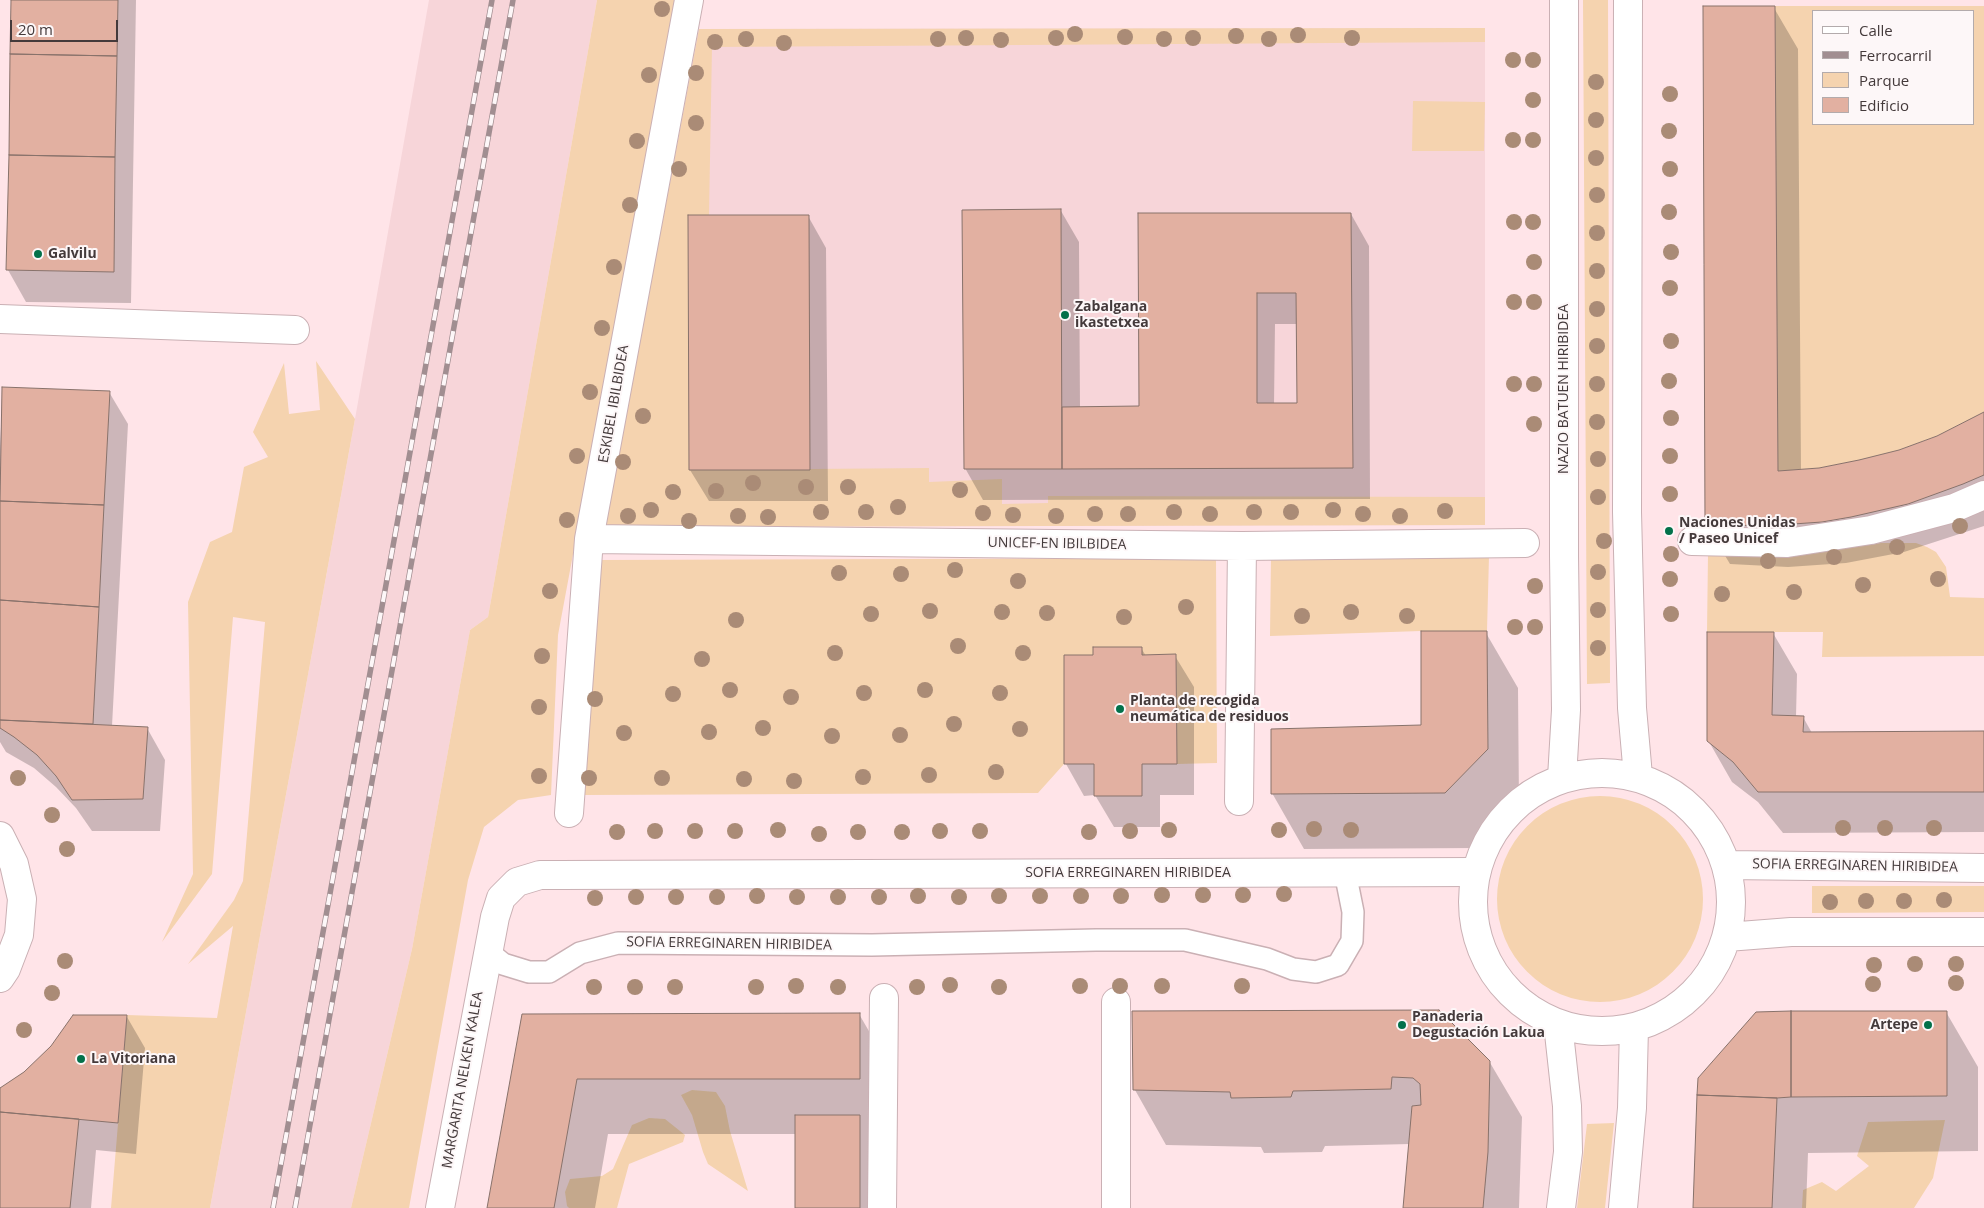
<!DOCTYPE html>
<meta charset="utf-8">
<style>
body{margin:0}
#map{position:relative;width:1984px;height:1208px;overflow:hidden;background:#ffe4e8;font-family:"Open Sans",sans-serif}
canvas{display:block}
.legend{position:absolute;left:1812px;top:10px;width:162px;height:115px;box-sizing:border-box;background:#fdf7f8;border:1px solid #b3abac;margin:0;padding:6px 9px;list-style:none;font-size:15px;color:#443a3b}
.legend li{display:flex;align-items:center;gap:10px;height:25px}
.legend b{width:25px;border:1px solid #b3abac}
.scale{position:absolute;left:10px;top:20px;width:108px;height:22px;box-sizing:border-box;border:2px solid #443a3b;border-top:0;padding-left:6px;font-size:15px;line-height:18px;white-space:nowrap;color:#443a3b;-webkit-text-stroke:4px #fdf7f8;paint-order:stroke}
</style>
<div id="map">
<canvas width="1984" height="1208"></canvas>
<ul class="legend">
<li><b style="height:6px;background:#fff"></b>Calle</li>
<li><b style="height:6px;background:#a18e91"></b>Ferrocarril</li>
<li><b style="height:14px;background:#f5d3af"></b>Parque</li>
<li><b style="height:14px;background:#e2b0a1"></b>Edificio</li>
</ul>
<div class="scale">20 m</div>
</div>
<script>
const c = document.querySelector('canvas').getContext('2d');
c.lineJoin = 'round';
function fillPath(path, color) {
  c.fillStyle = color;
  c.fill(path, 'evenodd');
}
function shape(rows) {
  const path = new Path2D();
  for (const r of rows) {
    if (r.length === 3) {
      path.moveTo(r[0] + r[2], r[1]);
      path.arc(r[0], r[1], r[2], 0, 2 * Math.PI);
      continue;
    }
    path.moveTo(r[0], r[1]);
    for (let i = 2; i < r.length; i += 2) path.lineTo(r[i], r[i + 1]);
  }
  return path;
}
function trace(path, color, width, dash) {
  c.strokeStyle = color;
  c.lineWidth = width;
  c.lineCap = dash ? 'butt' : 'round';
  c.setLineDash(dash || []);
  c.stroke(path);
}
function label(font, color, halo, rows, align = 'center') {
  c.font = font + ' "Open Sans",sans-serif';
  c.lineWidth = 4;
  c.setLineDash([]);
  c.textBaseline = 'middle';
  c.strokeStyle = halo;
  c.fillStyle = color;
  for (const [text, x, y, turn = 0] of rows) {
    c.save();
    c.translate(x, y);
    c.rotate((+turn || 0) * Math.PI / 180);
    c.textAlign = isNaN(turn) ? turn : align;
    if (halo) c.strokeText(text, 0, 0);
    c.fillText(text, 0, 0);
    c.restore();
  }
}
fillPath(shape([
 [429,0,597,0,488,617,470,630,412,949,351,1208,210,1208,355,419],
 [1485,28,1485,525,605,527,699,29]
]), '#f7d5d9');
fillPath(shape([
 [597,0,676,0,558,635,551,795,518,800,484,827,468,880,409,1208,351,1208,412,949,470,630,488,617],
 [1583,0,1608,0,1610,683,1587,684],
 [1775,6,1984,6,1984,412,1937,436,1899,450,1859,460,1819,468,1778,471],
 [1813,11,1973,11,1973,124,1813,124],
 [1485,28,1485,42,712,47,709,215,688,216,689,470,929,468,929,482,1002,479,1002,504,1048,503,1048,496,1485,497,1485,525,605,527,699,29],
 [1413,101,1485,102,1484,151,1412,151],
 [316,361,355,419,210,1208,111,1208,127,1015,217,1018,233,926,188,964,234,900,243,881,265,622,233,617,212,874,162,942,193,874,188,602,210,542,232,532,244,467,268,457,253,432,284,363,289,414,320,410],
 [1881,543,1916,543,1927,547,1936,552,1946,567,1950,597,1984,598,1984,656,1822,657,1823,632,1707,632,1708,554,1797,556],
 [1489,556,1487,631,1421,631,1270,636,1271,557],
 [1216,558,1217,763,1177,764,1176,655,1142,655,1142,647,1094,647,1093,655,1064,655,1064,764,1038,793,583,795,599,560],
 [1600,899,103],
 [1812,886,1984,886,1984,912,1812,913],
 [692,1090,716,1092,725,1106,730,1131,748,1191,708,1164,703,1152,692,1115,681,1095],
 [649,1118,665,1119,685,1135,683,1142,629,1164,617,1208,569,1208,567,1206,565,1192,570,1179,602,1176,613,1169,632,1125],
 [1945,1120,1933,1178,1914,1208,1802,1208,1803,1190,1822,1182,1836,1191,1869,1166,1857,1156,1868,1122],
 [1614,1123,1605,1208,1577,1208,1587,1124]
]), '#f5d3af');
fillPath(shape([
 [12,0,136,0,131,303,26,302,8,270],
 [1774,8,1798,49,1801,470,1819,469,1899,451,1937,437,1984,413,1984,526,1904,552,1846,563,1788,567,1730,564,1706,524],
 [1061,211,1079,242,1080,408,1141,407,1140,215,1351,214,1369,246,1370,499,983,500,965,468],
 [1275,324,1298,324,1298,405,1274,405],
 [808,216,826,248,828,501,709,501,690,470],
 [3,388,109,392,128,424,112,726,147,728,165,760,160,831,92,831,76,808,56,787,34,768,6,752,0,742,0,447],
 [1486,633,1518,688,1519,805,1477,848,1304,849,1272,793,1422,726],
 [1773,633,1797,674,1796,717,1803,717,1812,733,1984,732,1984,832,1783,833,1758,802,1732,782,1708,740],
 [1141,648,1146,656,1175,656,1194,687,1194,795,1160,795,1160,827,1114,827,1095,795,1084,796,1066,764,1095,656],
 [1946,1012,1978,1067,1978,1151,1808,1153,1806,1208,1694,1208,1699,1079],
 [859,1014,891,1069,892,1208,796,1208,796,1134,608,1134,595,1208,489,1208,523,1015],
 [127,1017,145,1048,136,1154,96,1150,91,1208,0,1208,0,1090,24,1073,52,1047],
 [1489,1061,1522,1117,1519,1208,1404,1208,1410,1144,1325,1146,1322,1152,1264,1153,1261,1147,1166,1145,1135,1090]
]), '#0003');
const building = shape([
 [11,0,118,0,117,56,10,54,11,0],
 [1703,6,1775,6,1778,471,1819,468,1859,460,1899,450,1937,436,1984,412,1984,475,1963,484,1908,504,1851,517,1822,522,1764,526,1705,524,1703,6],
 [10,54,117,56,115,157,9,155,10,54],
 [9,155,115,157,114,272,6,270,9,155],
 [1061,209,1062,469,964,469,962,210,1061,209],
 [1138,213,1351,213,1353,468,1062,469,1062,407,1139,406,1138,213],
 [1257,293,1296,293,1297,403,1257,403,1257,293],
 [688,215,809,215,810,470,689,470,688,215],
 [2,387,110,391,104,505,0,501,2,387],
 [0,501,104,505,99,607,0,600,0,501],
 [0,600,99,607,93,724,0,720,0,600],
 [1421,631,1487,631,1488,749,1445,793,1271,794,1271,729,1421,725,1421,631],
 [1707,632,1774,632,1772,715,1804,716,1803,732,1984,731,1984,792,1758,792,1733,762,1707,741,1707,632],
 [1093,647,1142,647,1142,655,1176,654,1177,764,1142,764,1142,796,1094,796,1094,764,1064,764,1064,655,1093,655,1093,647],
 [0,720,148,727,143,799,72,800,56,776,37,755,14,737,0,728,0,720],
 [1439,1010,1490,1061,1488,1152,1483,1208,1403,1208,1412,1106,1421,1105,1420,1084,1413,1078,1392,1077,1391,1089,1293,1091,1291,1097,1231,1098,1230,1092,1133,1090,1132,1011,1439,1010],
 [1791,1011,1947,1011,1947,1096,1791,1097,1791,1011],
 [1791,1011,1791,1097,1777,1098,1697,1095,1698,1078,1756,1012,1791,1011],
 [860,1013,860,1079,577,1079,554,1208,487,1208,522,1014,860,1013],
 [73,1015,127,1015,118,1123,0,1112,0,1088,24,1072,51,1046,73,1015],
 [1697,1095,1777,1098,1772,1208,1693,1208,1697,1095],
 [0,1112,79,1119,70,1208,0,1208,0,1112],
 [795,1115,860,1115,860,1208,795,1208,795,1115]
]);
fillPath(building, '#e2b0a1');
trace(building, '#88726b', 1);
const lane = shape([
 [487,951,503,964,529,972,549,972,580,953,618,943,872,945,1096,940,1185,940,1267,959,1293,969,1316,972,1338,965,1352,941,1353,912,1345,872]
]);
const street = shape([
 [0,319,295,330],
 [589,539,1242,546,1525,543],
 [1692,541,1787,543,1871,530,1954,508,1984,495],
 [1239,801,1242,546],
 [569,813,589,539,689,0],
 [0,836,14,864,22,899,19,935,6,969,0,978],
 [440,1208,495,917,501,898,517,882,540,875,559,875,1476,872],
 [882,1208,884,998],
 [1116,1208,1116,1002]
]);
const secondary = shape([
 [1628,0,1627,512,1632,708,1638,776],
 [1602,902,129],
 [1562,778,1566,710,1564,556,1564,0],
 [1726,865,1984,868],
 [1727,937,1791,932,1984,932],
 [1558,1024,1567,1106,1568,1152,1561,1208],
 [1623,1208,1632,1108,1634,1028]
]);
trace(lane, '#cab0b4', 24);
trace(street, '#cab0b4', 30);
trace(secondary, '#cab0b4', 30);
trace(lane, '#fff', 21);
trace(street, '#fff', 28);
trace(secondary, '#fff', 28);
const rail = shape([
 [273,1208,492,0],
 [295,1208,513,0]
]);
trace(rail, '#a18e91', 5.5);
trace(rail, '#fdf7f8', 4, [11]);
c.fillStyle = '#aa8b76';
for (const [x, y] of [
 [662,9],
 [1075,34],
 [1298,35],
 [1236,36],
 [1125,37],
 [966,38],
 [1056,38],
 [1193,38],
 [1352,38],
 [746,39],
 [938,39],
 [1164,39],
 [1269,39],
 [1001,40],
 [715,42],
 [784,43],
 [1513,60],
 [1533,60],
 [696,73],
 [649,75],
 [1596,82],
 [1670,94],
 [1533,100],
 [1596,120],
 [696,123],
 [1669,131],
 [1513,140],
 [1533,140],
 [637,141],
 [1596,158],
 [679,169],
 [1670,169],
 [1597,195],
 [630,205],
 [1669,212],
 [1514,222],
 [1533,222],
 [1597,233],
 [1671,252],
 [1534,262],
 [614,267],
 [1597,271],
 [1670,288],
 [1514,302],
 [1534,302],
 [1597,309],
 [602,328],
 [1671,341],
 [1597,346],
 [1669,381],
 [1514,384],
 [1534,384],
 [1597,384],
 [590,392],
 [643,416],
 [1671,418],
 [1597,422],
 [1534,424],
 [577,456],
 [1670,456],
 [1598,459],
 [623,462],
 [753,483],
 [806,487],
 [848,487],
 [960,490],
 [716,491],
 [673,492],
 [1670,494],
 [1598,497],
 [898,507],
 [651,510],
 [1333,510],
 [1445,511],
 [821,512],
 [866,512],
 [1174,512],
 [1254,512],
 [1291,512],
 [983,513],
 [1095,514],
 [1128,514],
 [1210,514],
 [1363,514],
 [1013,515],
 [628,516],
 [738,516],
 [1056,516],
 [1400,516],
 [768,517],
 [567,520],
 [689,521],
 [1960,526],
 [1604,541],
 [1897,547],
 [1671,554],
 [1834,557],
 [1768,561],
 [955,570],
 [1598,572],
 [839,573],
 [901,574],
 [1670,579],
 [1938,579],
 [1018,581],
 [1863,585],
 [1535,586],
 [550,591],
 [1794,592],
 [1722,594],
 [1186,607],
 [1598,610],
 [930,611],
 [1002,612],
 [1351,612],
 [1047,613],
 [871,614],
 [1671,614],
 [1302,616],
 [1407,616],
 [1124,617],
 [736,620],
 [1515,627],
 [1535,627],
 [958,646],
 [1598,648],
 [835,653],
 [1023,653],
 [542,656],
 [702,659],
 [730,690],
 [925,690],
 [864,693],
 [1000,693],
 [673,694],
 [791,697],
 [595,699],
 [539,707],
 [954,724],
 [763,728],
 [1020,729],
 [709,732],
 [624,733],
 [900,735],
 [832,736],
 [996,772],
 [929,775],
 [539,776],
 [863,777],
 [18,778],
 [589,778],
 [662,778],
 [744,779],
 [794,781],
 [52,815],
 [1843,828],
 [1885,828],
 [1934,828],
 [1314,829],
 [778,830],
 [1169,830],
 [1279,830],
 [1351,830],
 [655,831],
 [695,831],
 [735,831],
 [940,831],
 [980,831],
 [1130,831],
 [617,832],
 [858,832],
 [902,832],
 [1089,832],
 [819,834],
 [67,849],
 [1284,894],
 [1162,895],
 [1203,895],
 [1243,895],
 [757,896],
 [918,896],
 [999,896],
 [1040,896],
 [1081,896],
 [1121,896],
 [636,897],
 [676,897],
 [717,897],
 [797,897],
 [838,897],
 [879,897],
 [959,897],
 [595,898],
 [1944,900],
 [1866,901],
 [1904,901],
 [1830,902],
 [65,961],
 [1915,964],
 [1956,964],
 [1874,965],
 [1956,983],
 [1873,984],
 [950,985],
 [796,986],
 [1080,986],
 [1120,986],
 [1162,986],
 [1242,986],
 [594,987],
 [635,987],
 [675,987],
 [756,987],
 [838,987],
 [917,987],
 [999,987],
 [52,993],
 [24,1030]
]) {
  c.beginPath();
  c.arc(x, y, 8, 0, 2 * Math.PI);
  c.fill();
}
for (const [x, y, r, color] of [
 [38,254,5,"#03714a"],
 [1065,315,5,"#03714a"],
 [1669,531,5,"#03714a"],
 [1120,709,5,"#03714a"],
 [1402,1025,5,"#03714a"],
 [1928,1025,5,"#03714a"],
 [81,1059,5,"#03714a"]
]) {
  const dot = new Path2D();
  dot.arc(x, y, r, 0, 2 * Math.PI);
  c.fillStyle = color;
  c.fill(dot);
  trace(dot, '#fdf7f8', 2);
}
label('bold 14px', '#443a3b', '#fdf7f8', [
 ["Galvilu",48,254],
 ["Zabalgana",1075,307],
 ["ikastetxea",1075,323],
 ["Naciones Unidas",1679,523],
 ["/ Paseo Unicef",1679,539],
 ["Planta de recogida",1130,701],
 ["neumática de residuos",1130,717],
 ["Panaderia",1412,1017],
 ["Degustación Lakua",1412,1033],
 ["Artepe",1918,1025,"right"],
 ["La Vitoriana",91,1059]
], 'left');
label('14px', '#443a3b', '#fdf7f8', [
 ["NAZIO BATUEN HIRIBIDEA",1564,389,-90],
 ["ESKIBEL IBILBIDEA",614,404,-80],
 ["UNICEF-EN IBILBIDEA",1057,544,1],
 ["SOFIA ERREGINAREN HIRIBIDEA",1855,866,1],
 ["SOFIA ERREGINAREN HIRIBIDEA",1128,873],
 ["SOFIA ERREGINAREN HIRIBIDEA",729,944,1],
 ["MARGARITA NELKEN KALEA",463,1080,-80]
]);
</script>
